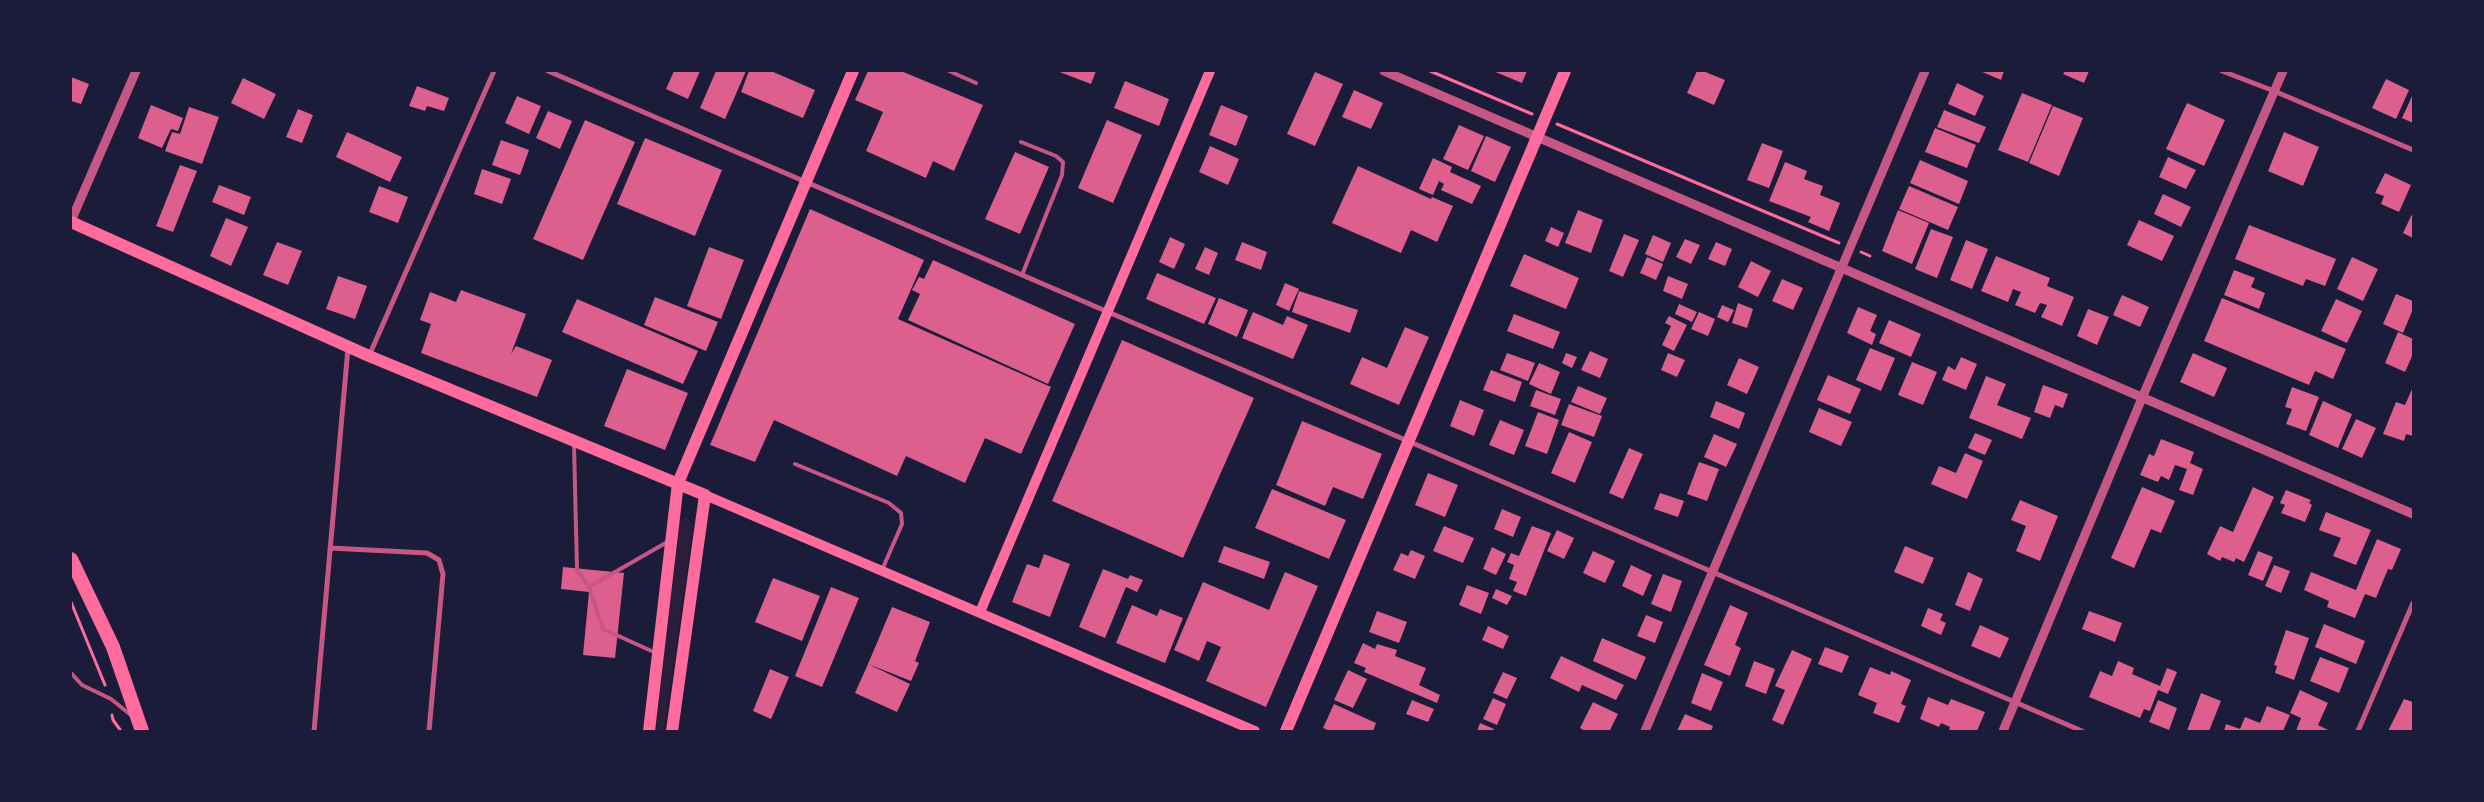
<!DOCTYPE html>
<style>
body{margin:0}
#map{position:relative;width:2484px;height:802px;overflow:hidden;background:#1b1b3a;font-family:Raleway,sans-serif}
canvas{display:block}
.frame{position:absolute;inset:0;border:72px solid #1b1b3a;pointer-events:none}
</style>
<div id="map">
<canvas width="2484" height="802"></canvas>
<div class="frame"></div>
</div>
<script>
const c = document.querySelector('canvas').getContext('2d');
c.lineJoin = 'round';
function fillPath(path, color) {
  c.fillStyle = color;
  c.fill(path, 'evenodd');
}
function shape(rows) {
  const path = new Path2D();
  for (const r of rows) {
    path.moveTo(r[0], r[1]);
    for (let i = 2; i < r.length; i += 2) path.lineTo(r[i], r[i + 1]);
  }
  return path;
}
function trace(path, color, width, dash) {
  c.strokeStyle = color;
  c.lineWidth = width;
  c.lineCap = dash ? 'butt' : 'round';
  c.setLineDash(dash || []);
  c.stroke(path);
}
fillPath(shape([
 [688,518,693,527,664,731,656,731,666,624,679,526,683,519]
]), '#2a1e3b');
fillPath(shape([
 [674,71,700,71,688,99,666,89],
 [716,71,746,71,725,119,700,108],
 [749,71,771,71,815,90,803,118,741,92],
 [868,71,901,71,983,105,954,171,933,161,926,178,866,151,883,112,855,100],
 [1057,71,1096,71,1091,84],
 [1493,71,1527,71,1522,83],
 [1697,71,1703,71,1725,80,1714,105,1687,93],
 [1980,71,2004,71,2001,80],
 [2065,71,2089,71,2084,83,2063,74],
 [1315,72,1343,84,1315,146,1287,134],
 [71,77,89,84,81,104,71,101],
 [243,78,276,94,264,119,231,103],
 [2386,79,2409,90,2396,119,2372,108],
 [1125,81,1169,99,1159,126,1114,108],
 [1957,83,1984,96,1975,116,1948,104],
 [417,86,449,98,444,111,427,106,425,111,409,106],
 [1354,90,1383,103,1371,129,1342,117],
 [2022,93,2052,105,2028,162,1998,150],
 [2413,94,2413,123,2402,118],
 [517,96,541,106,529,134,505,123],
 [2187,103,2225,120,2204,166,2166,149],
 [151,105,183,118,178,131,171,129,162,148,138,138],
 [1221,105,1248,116,1236,146,1209,135],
 [2053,106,2083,118,2059,176,2029,163],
 [189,107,219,117,202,164,165,151,172,132,180,134],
 [298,109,313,115,302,143,286,137],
 [1944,110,1986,127,1979,143,1937,127],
 [548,111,572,121,560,149,536,138],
 [585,120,635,142,583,260,533,239],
 [1107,120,1142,135,1113,203,1078,188],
 [1459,125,1484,136,1468,170,1443,159],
 [1935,128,1976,145,1967,168,1925,152],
 [347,132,402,157,390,182,336,157],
 [2284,132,2319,147,2303,186,2268,171],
 [1486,136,1511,147,1495,182,1471,171],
 [645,138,722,170,695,236,617,204],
 [501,140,529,150,520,175,492,165],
 [1762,143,1783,151,1769,188,1747,180],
 [1210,146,1239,159,1228,185,1199,172],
 [1015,152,1049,167,1020,234,985,219],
 [2168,157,2196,170,2186,189,2159,177],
 [1433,158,1452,167,1450,172,1481,186,1472,204,1441,190,1444,184,1439,181,1433,195,1419,189],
 [1920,160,1968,181,1959,204,1910,183],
 [1785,162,1807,171,1804,179,1823,186,1820,195,1840,203,1829,231,1808,222,1811,217,1769,201],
 [180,165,197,171,173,232,156,226],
 [1358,166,1431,199,1432,197,1453,206,1437,242,1411,230,1401,253,1332,223],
 [482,169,511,179,502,204,474,194],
 [2385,173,2411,185,2399,212,2381,204,2384,196,2375,193],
 [219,185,251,197,244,215,212,202],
 [379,186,408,197,398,223,369,212],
 [1909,186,1958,207,1948,230,1899,209],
 [2163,194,2191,207,2181,227,2154,214],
 [810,209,924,260,898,319,1051,387,1021,454,985,438,965,483,906,456,897,476,774,420,755,462,710,445],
 [1578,210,1603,220,1591,253,1565,243],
 [1898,210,1929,223,1912,264,1882,251],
 [2413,212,2413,238,2403,233],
 [226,218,248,227,231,266,210,256],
 [2139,220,2174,236,2162,261,2127,245],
 [2249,225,2336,259,2325,286,2306,279,2303,286,2235,259],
 [1551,227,1564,233,1558,247,1545,241],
 [1931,229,1953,237,1937,278,1915,269],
 [1624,234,1639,240,1623,277,1609,271],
 [1653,235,1671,243,1663,262,1645,254],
 [1170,237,1185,244,1174,269,1159,262],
 [1685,239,1700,245,1691,264,1676,257],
 [1966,240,1988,249,1972,289,1950,280],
 [277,242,302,251,288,285,263,275],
 [1242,242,1267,252,1261,270,1235,260],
 [1716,242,1732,249,1725,266,1708,259],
 [709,247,744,260,721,319,687,306],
 [1205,247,1218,253,1209,275,1195,269],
 [1524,254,1579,278,1566,309,1510,286],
 [1996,256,2050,278,2047,286,2074,297,2062,326,2041,317,2047,305,2040,303,2035,313,2015,305,2021,292,2013,289,2008,302,1981,291],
 [1647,257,1663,264,1656,280,1640,273],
 [2352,257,2378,269,2363,301,2337,289],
 [933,260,1075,324,1048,384,908,320,920,294,912,290,919,277,924,279],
 [1751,261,1771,271,1758,297,1738,287],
 [2234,270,2255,278,2251,287,2265,293,2259,309,2224,295],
 [1157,273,1216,298,1204,324,1146,299],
 [338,276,367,286,355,319,326,309],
 [1668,276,1688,284,1682,299,1663,291],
 [1782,279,1803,288,1793,310,1772,301],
 [1285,283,1299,289,1289,311,1276,305],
 [461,290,526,314,511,354,516,346,552,360,537,397,421,353,431,324,420,320,430,292,456,302],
 [1299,291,1358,310,1350,333,1292,312],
 [2396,294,2413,301,2413,309,2403,333,2383,324],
 [2122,295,2149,307,2140,327,2113,315],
 [655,297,718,322,706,351,644,325],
 [1219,298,1248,310,1237,337,1208,324],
 [2222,298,2346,349,2333,379,2315,371,2309,385,2204,341],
 [577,299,698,351,683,384,562,332],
 [2336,299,2362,311,2347,343,2321,331],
 [1738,303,1753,309,1747,328,1732,323],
 [1679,304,1697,312,1692,322,1675,314],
 [1722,305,1734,310,1728,322,1717,317],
 [1858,307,1877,315,1870,331,1876,334,1872,345,1847,333],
 [2088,309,2109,317,2097,345,2077,336],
 [1253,312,1283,325,1287,316,1308,325,1293,359,1242,338],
 [1699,312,1715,319,1708,336,1691,329],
 [1514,314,1560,332,1553,349,1507,331],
 [1669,316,1687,325,1674,351,1662,345,1671,326,1665,323],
 [1889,320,1921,334,1911,357,1879,343],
 [1405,327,1429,337,1399,405,1350,384,1362,357,1387,368],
 [2398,332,2413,339,2413,354,2405,372,2385,363],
 [1122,340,1254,398,1183,558,1052,501],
 [1870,348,1895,358,1881,391,1856,380],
 [1590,351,1608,359,1600,378,1581,370],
 [1507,353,1535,363,1528,381,1500,370],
 [1566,353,1577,357,1572,368,1562,363],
 [1668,353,1685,360,1677,377,1661,370],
 [2193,353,2227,368,2214,397,2180,382],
 [1961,357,1977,364,1966,390,1942,380,1948,366,1955,370],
 [1739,358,1759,367,1747,394,1727,385],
 [1912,362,1937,372,1923,405,1898,395],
 [1539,363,1560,372,1551,394,1529,384],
 [627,369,688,393,665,450,604,426],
 [1491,370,1522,382,1515,402,1483,390],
 [1828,375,1861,389,1850,414,1817,400],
 [1986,376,2006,384,1997,405,2031,418,2022,439,1969,418],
 [2043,385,2068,394,2063,408,2055,405,2050,418,2034,412],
 [1578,386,1607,398,1600,414,1571,402],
 [2292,387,2319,397,2306,431,2286,424,2292,409,2285,407],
 [2413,387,2413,436,2406,434,2404,441,2383,434,2396,402,2405,405],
 [1536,390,1561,399,1555,415,1530,406],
 [1460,400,1484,410,1474,436,1450,426],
 [1716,401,1745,413,1739,429,1710,417],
 [2323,401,2352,414,2338,448,2309,435],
 [1569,404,1602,416,1594,437,1561,425],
 [1819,408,1852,422,1841,446,1809,432],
 [1538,412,1559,420,1547,454,1525,446],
 [2356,419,2376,428,2362,458,2342,449],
 [1500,420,1524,430,1514,455,1489,445],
 [1302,421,1382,454,1363,499,1333,487,1325,506,1276,485],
 [1569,432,1592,442,1575,483,1551,473],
 [1975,433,1992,440,1985,455,1968,448],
 [1714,434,1737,444,1726,467,1704,457],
 [2161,439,2194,452,2190,463,2203,469,2193,495,2179,490,2187,469,2175,465,2169,480,2161,476,2158,482,2140,475,2149,454,2154,456],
 [1629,448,1643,454,1623,499,1609,493],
 [1965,453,1983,461,1967,499,1931,484,1939,466,1956,473],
 [1699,462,1719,469,1707,501,1687,494],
 [1428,473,1458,485,1445,517,1415,505],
 [2142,487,2175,501,2161,533,2151,529,2134,568,2111,558],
 [2253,487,2274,497,2244,562,2236,558,2234,562,2222,557,2220,561,2207,554,2220,526,2233,532],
 [1272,489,1346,520,1329,559,1255,528],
 [2286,490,2311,500,2309,503,2312,505,2305,522,2281,513,2285,505,2280,503],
 [1660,493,1684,501,1678,517,1654,509],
 [2020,500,2058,516,2040,561,2016,551,2026,526,2011,520],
 [1502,509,1521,517,1513,537,1494,529],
 [2326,512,2371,530,2356,565,2333,556,2341,538,2319,530],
 [1444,526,1474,538,1463,563,1433,551],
 [1532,526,1551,533,1526,596,1513,591,1517,582,1509,579,1514,565,1507,562,1511,553,1519,556],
 [1557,530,1574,538,1564,559,1547,551],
 [2377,539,2401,549,2392,570,2388,569,2376,598,2365,594,2355,618,2327,607,2329,601,2304,590,2311,572,2356,590],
 [1224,546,1270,562,1264,579,1218,562],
 [1905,546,1934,558,1923,584,1894,572],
 [1492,547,1506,554,1496,575,1483,569],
 [1411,550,1425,556,1415,579,1393,570,1401,553,1408,556],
 [1593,551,1615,561,1605,583,1583,573],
 [2258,551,2273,557,2263,581,2248,575],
 [1044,554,1070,564,1050,617,1012,602,1027,564,1039,568],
 [1631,565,1652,575,1643,596,1622,586],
 [2274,565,2290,571,2281,593,2265,586],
 [563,567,624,573,615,658,583,655,589,592,561,589],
 [1103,569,1128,579,1130,575,1143,580,1137,592,1126,587,1105,638,1079,627],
 [1285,572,1318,586,1266,707,1206,681,1221,647,1207,641,1199,661,1174,650,1203,582,1269,610],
 [1968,572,1983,579,1970,611,1955,605],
 [1663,574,1682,581,1671,612,1651,604],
 [773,578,820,596,802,641,755,622],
 [1467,585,1489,593,1481,614,1459,605],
 [831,587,859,598,822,687,795,676],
 [1496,589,1512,596,1507,605,1492,598],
 [1132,605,1157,616,1160,609,1183,618,1165,663,1116,643],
 [1730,605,1748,613,1735,645,1741,648,1730,676,1704,665],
 [892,607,930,622,915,661,919,663,911,681,868,664],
 [1928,608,1943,614,1940,620,1946,623,1941,635,1921,626],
 [1377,611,1407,622,1399,643,1369,632],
 [2089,611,2122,623,2115,642,2082,629],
 [1646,615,1663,622,1655,643,1637,636],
 [2324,624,2365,641,2356,664,2315,647],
 [1980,625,2009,638,2000,658,1971,646],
 [1488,626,1509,636,1503,649,1482,640],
 [2286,630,2309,638,2294,680,2275,673,2277,666,2274,665],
 [1602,638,1646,657,1636,680,1593,661],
 [1363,643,1375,649,1377,644,1397,650,1395,656,1426,668,1419,685,1440,695,1437,703,1364,672,1366,668,1354,663],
 [1825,647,1849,656,1842,673,1818,664],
 [1792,650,1812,659,1783,725,1772,720,1785,690,1775,686],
 [1561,656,1624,685,1616,700,1582,685,1579,692,1550,678],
 [2320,657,2349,668,2339,693,2310,681],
 [1754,661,1775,669,1766,694,1745,686],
 [2118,661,2134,668,2132,674,2160,686,2167,668,2177,672,2168,694,2158,690,2150,711,2144,709,2140,718,2089,697,2100,671,2112,676],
 [868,664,910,684,897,712,855,693],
 [1870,667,1890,675,1891,671,1911,680,1901,704,1906,706,1899,723,1873,713,1877,703,1858,695],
 [770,669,789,677,771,719,753,711],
 [1348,670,1367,679,1353,708,1334,700],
 [1503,672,1517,678,1507,699,1493,693],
 [1702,673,1723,682,1711,711,1691,703],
 [2300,690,2328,703,2318,725,2330,731,2296,731,2301,718,2290,713],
 [2201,693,2221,701,2209,731,2187,731],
 [1928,697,1948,705,1951,699,1985,712,1977,731,1949,731,1950,727,1941,723,1939,727,1920,719],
 [1493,698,1506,704,1497,725,1483,719],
 [2404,699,2413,702,2413,731,2388,731],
 [1412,700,1434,709,1428,722,1406,714],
 [2158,700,2177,708,2169,730,2149,722],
 [1593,702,1618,714,1610,730,1585,731,1580,728],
 [1334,704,1376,723,1373,731,1330,731,1323,728],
 [2267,706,2290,715,2283,731,2224,731,2226,724,2240,729,2245,717,2260,723],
 [1685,714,1713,726,1711,731,1677,731],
 [1480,723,1494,729,1493,731,1477,731]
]), '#dd5f8e');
trace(shape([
 [1430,71,1532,114],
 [1557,124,1839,243],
 [1861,252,1870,256],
 [71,602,105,685],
 [112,715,113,720,121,731]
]), '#ff6b9d', 3);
trace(shape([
 [949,71,976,83],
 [1021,142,1056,156,1063,162,1062,175,1022,275],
 [574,445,577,570,589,587,669,541],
 [795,464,889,503,901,513,902,524,882,570],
 [589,587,603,629,656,653],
 [71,673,82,685,111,699,132,716]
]), '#c65784', 4);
trace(shape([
 [548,71,2082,731],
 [2222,71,2274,91,2413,150],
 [369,356,494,71],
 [330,548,427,553,439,560,443,574,429,731],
 [314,731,348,348],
 [2358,731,2413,603]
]), '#c65784', 5);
trace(shape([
 [1384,71,2413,514],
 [71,221,136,71],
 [1645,731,1925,71],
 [2003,731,2142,398,2283,71]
]), '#c65784', 9);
trace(shape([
 [705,495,1255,731],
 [980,612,1210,71]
]), '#ff6b9d', 10);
trace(shape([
 [71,222,369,356,705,495,672,731],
 [649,731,678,483,853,71],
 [1286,731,1565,71]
]), '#ff6b9d', 12);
trace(shape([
 [71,559,113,647,142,731]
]), '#ff6b9d', 14);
</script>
